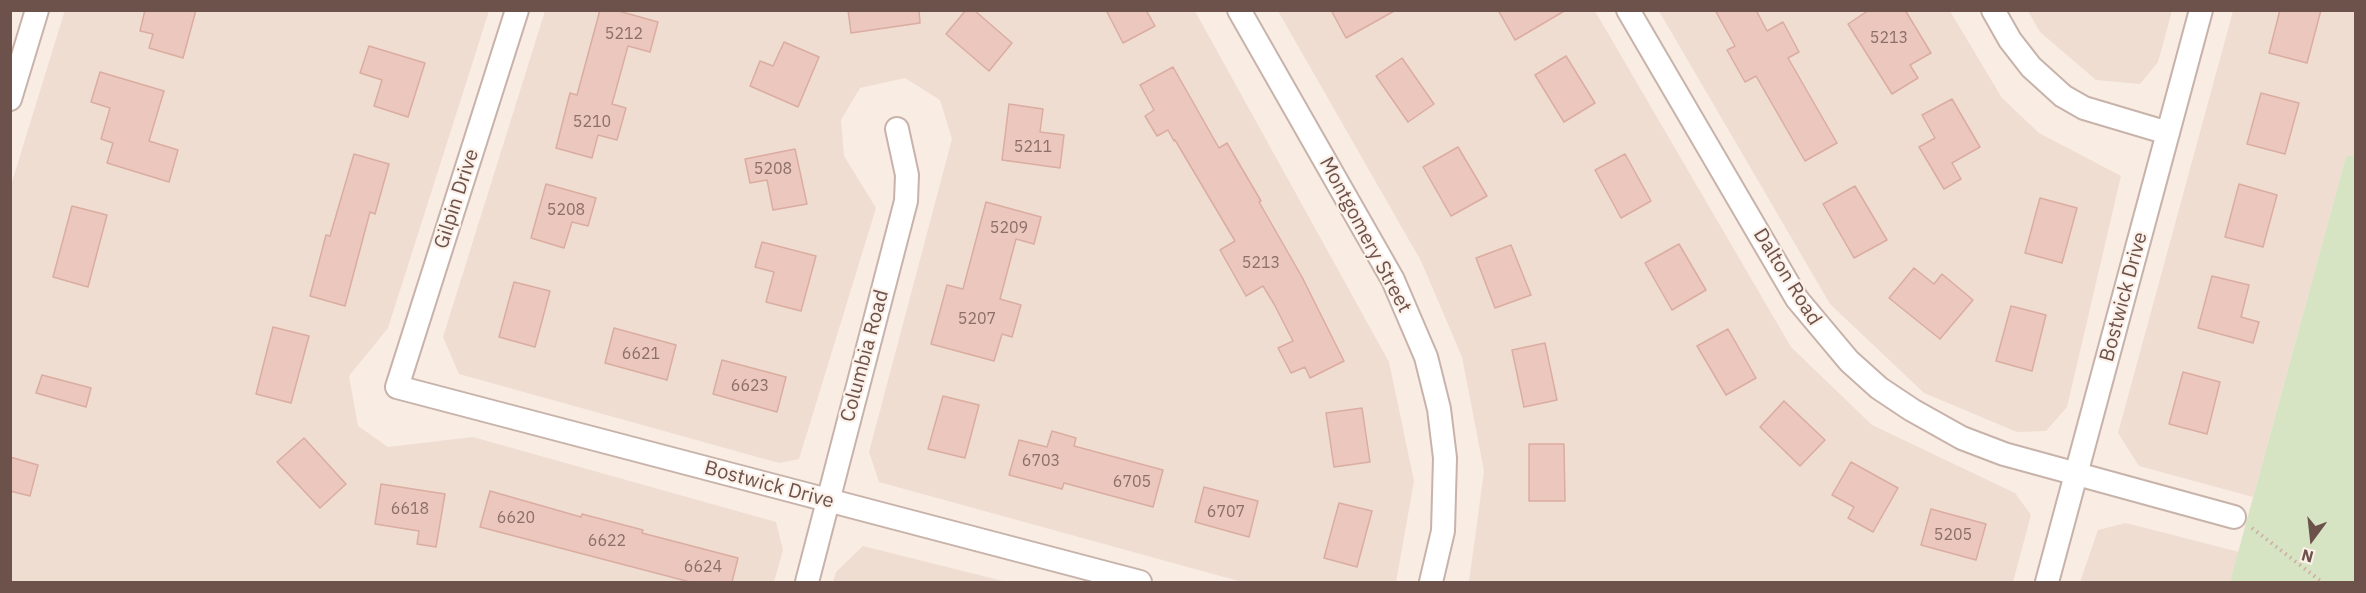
<!DOCTYPE html>
<style>
body{margin:0}
#map{position:relative;width:2366px;height:593px;overflow:hidden;background:#f9ece3;font-family:"IBM Plex Sans",sans-serif}
canvas{display:block}
.frame{position:absolute;inset:0;border:12px solid #6d524c;pointer-events:none}
.north{position:absolute;left:2282px;top:509px;width:60px;height:60px;-webkit-text-stroke:4px #fcf1e8;paint-order:stroke;rotate:195deg;font-size:16px;font-weight:700;line-height:24px;text-align:center;color:#6d524c}
.north::after{content:'';display:block;margin:auto;width:21px;height:27px;background:#6d524c;clip-path:polygon(50% 0,100% 100%,50% 72%,0 100%)}
</style>
<div id="map">
<canvas width="2366" height="593"></canvas>
<div class="frame"></div>
<div class="north">N</div>
</div>
<script>
const c = document.querySelector('canvas').getContext('2d');
c.lineJoin = 'round';
function fillPath(path, color) {
  c.fillStyle = color;
  c.fill(path, 'evenodd');
}
function shape(rows) {
  const path = new Path2D();
  for (const r of rows) {
    path.moveTo(r[0], r[1]);
    for (let i = 2; i < r.length; i += 2) path.lineTo(r[i], r[i + 1]);
  }
  return path;
}
function trace(path, color, width, dash) {
  c.strokeStyle = color;
  c.lineWidth = width;
  c.lineCap = dash ? 'butt' : 'round';
  c.setLineDash(dash || []);
  c.stroke(path);
}
function label(font, color, halo, rows, align = 'center') {
  c.font = font + ' "IBM Plex Sans",sans-serif';
  c.lineWidth = 4.5;
  c.setLineDash([]);
  c.textBaseline = 'middle';
  c.strokeStyle = halo;
  c.fillStyle = color;
  for (const [text, x, y, turn = 0] of rows) {
    c.save();
    c.translate(x, y);
    c.rotate((+turn || 0) * Math.PI / 180);
    c.textAlign = isNaN(turn) ? turn : align;
    if (halo) c.strokeText(text, 0, 0);
    c.fillText(text, 0, 0);
    c.restore();
  }
}
fillPath(shape([
 [65,10,489,11,388,328,349,376,358,426,388,447,473,437,776,522,783,550,774,582,11,582,11,185],
 [545,11,1195,11,1389,362,1414,481,1396,582,1242,582,879,482,869,452,952,139,940,100,905,78,860,88,841,120,844,156,876,208,799,459,779,463,459,374,443,337],
 [1278,11,1595,11,1791,347,1872,425,2015,493,2031,515,2013,582,1469,582,1484,471,1462,357,1421,261],
 [1659,11,1950,11,2002,98,2039,133,2121,176,2067,407,2046,431,2017,432,1924,393,1830,304],
 [2028,11,2172,11,2158,62,2140,84,2096,80,2040,32],
 [2233,11,2355,11,2355,156,2346,156,2253,497,2139,466,2118,433],
 [2126,523,2239,552,2230,582,2080,582,2098,530],
 [863,546,1007,582,833,582,836,572]
]), '#efddd2');
fillPath(shape([
 [2346,156,2356,156,2355,582,2230,582]
]), '#d7e4c3');
const building = shape([
 [145,10,196,10,183,58,149,48,153,34,140,31,145,10],
 [600,10,615,10,658,22,650,52,628,46,612,104,626,108,617,140,598,135,592,158,556,148,570,93,577,95,600,10],
 [848,10,919,10,920,23,851,33,848,10],
 [966,10,974,10,1012,43,989,71,946,34,966,10],
 [1106,10,1146,10,1155,26,1123,43,1106,10],
 [1331,10,1396,10,1346,38,1331,10],
 [1498,10,1566,10,1515,40,1498,10],
 [1715,10,1756,10,1767,31,1783,22,1799,52,1788,58,1837,143,1805,161,1756,76,1745,82,1727,50,1735,46,1715,10],
 [1869,10,1905,10,1931,53,1910,65,1918,78,1892,94,1848,24,1869,10],
 [2280,10,2321,10,2307,63,2269,53,2280,10],
 [784,42,819,57,798,107,750,86,760,61,773,66,784,42],
 [369,46,425,63,408,117,374,106,382,80,360,73,369,46],
 [1566,56,1595,103,1564,122,1535,75,1566,56],
 [1402,58,1434,104,1408,122,1376,76,1402,58],
 [1173,67,1219,148,1227,143,1261,201,1259,202,1302,277,1344,361,1310,378,1305,367,1291,373,1278,348,1293,341,1274,304,1263,286,1246,296,1220,250,1235,241,1175,140,1174,141,1168,130,1157,136,1145,116,1154,110,1140,85,1173,67],
 [100,72,164,91,149,141,178,150,169,182,107,163,113,143,101,139,110,108,91,102,100,72],
 [2261,93,2299,103,2285,154,2247,144,2261,93],
 [1952,99,1980,147,1952,163,1961,179,1944,189,1919,147,1935,138,1922,115,1952,99],
 [1009,104,1043,109,1040,132,1064,135,1060,168,1002,160,1009,104],
 [1458,147,1487,196,1451,216,1423,167,1458,147],
 [795,149,807,204,773,210,767,180,750,183,745,159,795,149],
 [354,154,389,164,375,214,370,212,345,306,310,296,326,235,330,236,354,154],
 [1625,154,1651,201,1621,218,1595,170,1625,154],
 [546,184,596,198,588,226,572,222,564,248,531,238,546,184],
 [2239,184,2277,195,2263,247,2225,237,2239,184],
 [1855,186,1887,240,1854,258,1823,204,1855,186],
 [2040,198,2077,208,2062,263,2025,253,2040,198],
 [986,202,1041,217,1034,244,1016,239,1000,299,1021,305,1012,337,1002,334,994,361,931,344,947,285,963,289,986,202],
 [72,206,107,215,88,287,53,277,72,206],
 [762,242,816,256,801,311,766,302,774,272,755,267,762,242],
 [1679,244,1706,290,1672,310,1645,263,1679,244],
 [1511,245,1531,295,1495,308,1476,258,1511,245],
 [1914,268,1934,284,1942,274,1973,300,1940,339,1889,298,1914,268],
 [2212,276,2249,285,2241,317,2259,322,2253,343,2198,328,2212,276],
 [514,282,550,291,535,347,499,337,514,282],
 [2011,306,2046,315,2032,371,1996,361,2011,306],
 [273,327,309,336,291,403,256,394,273,327],
 [614,328,676,345,667,380,605,363,614,328],
 [1728,329,1756,378,1726,395,1697,346,1728,329],
 [1545,343,1557,400,1524,407,1512,350,1545,343],
 [722,360,786,377,777,412,713,394,722,360],
 [2183,372,2220,382,2207,434,2169,424,2183,372],
 [42,375,91,388,86,407,36,393,42,375],
 [943,396,979,405,965,458,928,449,943,396],
 [1784,401,1825,440,1800,466,1760,427,1784,401],
 [1362,408,1370,462,1334,467,1326,413,1362,408],
 [1052,431,1076,438,1074,446,1163,470,1153,507,1064,483,1062,489,1009,475,1019,440,1047,447,1052,431],
 [304,438,346,484,320,508,277,462,304,438],
 [1529,444,1564,444,1565,501,1529,501,1529,444],
 [10,457,38,465,30,496,10,491,10,457],
 [1851,462,1898,488,1873,532,1848,518,1854,507,1832,495,1851,462],
 [381,484,445,494,436,547,417,544,419,531,375,524,381,484],
 [1204,487,1258,501,1249,537,1195,522,1204,487],
 [490,491,581,517,582,514,643,530,642,533,738,558,732,582,690,582,480,527,490,491],
 [1339,503,1372,511,1357,567,1324,558,1339,503],
 [1931,509,1986,524,1976,560,1921,545,1931,509]
]);
fillPath(building, '#ebc7be');
trace(building, '#dbaca0', 1.5);
const minor = shape([
 [517,10,397,387,1140,582],
 [1239,10,1393,280,1426,357,1439,409,1445,458,1443,531,1431,582],
 [1628,10,1797,299,1849,361,1879,388,1912,410,1962,438,2004,454,2234,517],
 [1993,10,2010,40,2031,67,2063,96,2084,108,2168,133],
 [10,99,37,10],
 [807,582,906,201,907,175,897,129],
 [2047,582,2201,10]
]);
trace(minor, '#c8b3ab', 26);
trace(shape([
 [2252,528,2322,582]
]), '#cfaba2', 4, [1.5, 4.5]);
trace(minor, '#fff', 22);
label('16px', '#8c6f68', null, [
 ["5212",624,34],
 ["5213",1889,38],
 ["5210",592,122],
 ["5211",1033,147],
 ["5208",773,169],
 ["5208",566,210],
 ["5209",1009,228],
 ["5213",1261,263],
 ["5207",977,319],
 ["6621",641,354],
 ["6623",750,386],
 ["6703",1041,461],
 ["6705",1132,482],
 ["6618",410,509],
 ["6707",1226,512],
 ["6620",516,518],
 ["5205",1953,535],
 ["6622",607,541],
 ["6624",703,567]
]);
label('20px', '#6d524c', '#fcf1e8', [
 ["Gilpin Drive",457,199,-72],
 ["Montgomery Street",1365,235,62],
 ["Dalton Road",1787,277,58],
 ["Bostwick Drive",2124,297,-75],
 ["Columbia Road",865,356,-75],
 ["Bostwick Drive",769,485,15]
]);
</script>
